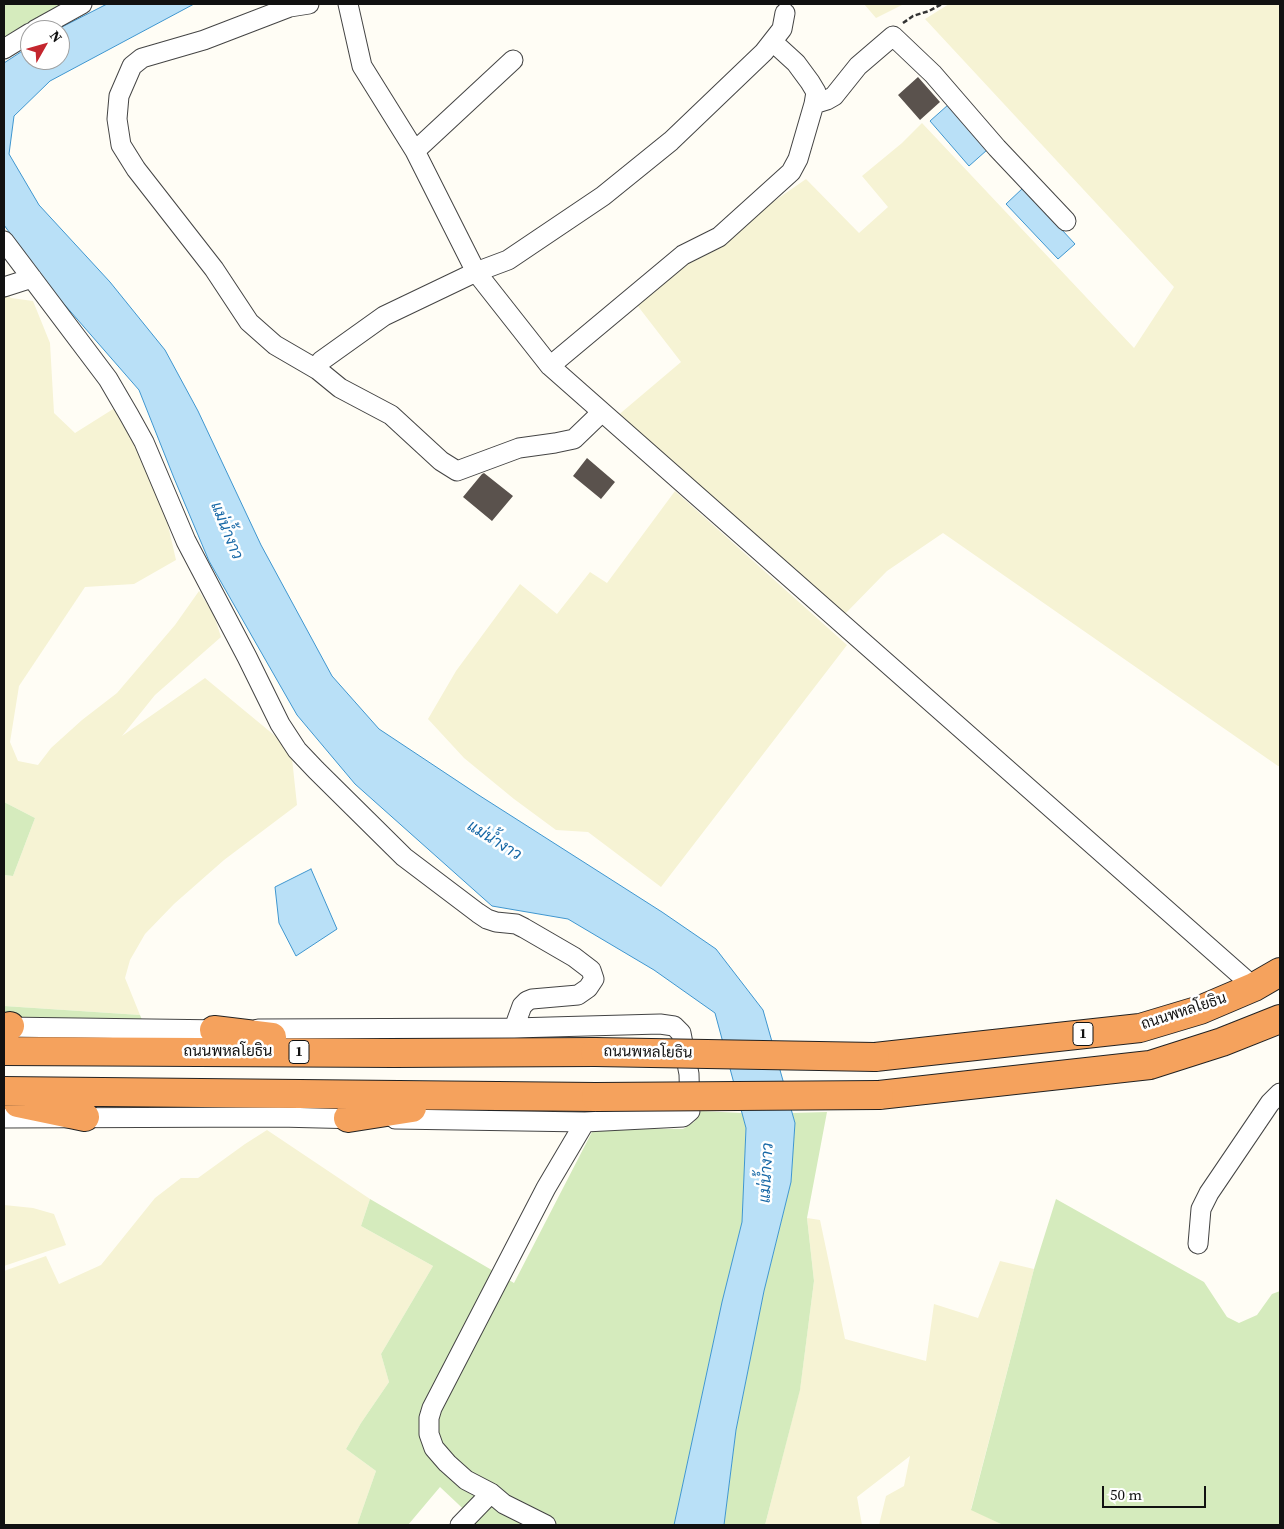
<!DOCTYPE html>
<meta charset="utf-8">
<style>
body{margin:0}
#map{position:relative;width:1284px;height:1529px;overflow:hidden;background:#fffdf5;font-family:"Source Serif 4",serif}
canvas{display:block}
.frame{position:absolute;inset:0;border:5px solid #111;pointer-events:none}
.north{position:absolute;left:20px;top:20px;width:50px;height:50px;box-sizing:border-box;background:#fff;border:1px solid #a0a0a0;border-radius:50%;rotate:52deg;font-size:14px;font-weight:700;line-height:20px;text-align:center;color:#111}
.north::after{content:'';display:block;margin:auto;width:18px;height:22px;background:#c4262e;clip-path:polygon(50% 0,100% 100%,50% 72%,0 100%)}
.scale{position:absolute;left:1102px;top:1486px;width:104px;height:22px;box-sizing:border-box;border:2px solid #111;border-top:0;padding-left:6px;font-size:15px;line-height:18px;white-space:nowrap;color:#111;-webkit-text-stroke:4px #fff;paint-order:stroke}
</style>
<div id="map">
<canvas width="1284" height="1529"></canvas>
<div class="frame"></div>
<div class="north">N</div>
<div class="scale">50 m</div>
</div>
<script>
const c = document.querySelector('canvas').getContext('2d');
c.lineJoin = 'round';
function fillPath(path, color) {
  c.fillStyle = color;
  c.fill(path, 'evenodd');
}
function shape(rows) {
  const path = new Path2D();
  for (const r of rows) {
    path.moveTo(r[0], r[1]);
    for (let i = 2; i < r.length; i += 2) path.lineTo(r[i], r[i + 1]);
  }
  return path;
}
function trace(path, color, width, dash) {
  c.strokeStyle = color;
  c.lineWidth = width;
  c.lineCap = dash ? 'butt' : 'round';
  c.setLineDash(dash || []);
  c.stroke(path);
}
function label(font, color, halo, rows, align = 'center') {
  c.font = font + ' "Source Serif 4",Sarabun,serif';
  c.lineWidth = 5;
  c.setLineDash([]);
  c.textBaseline = 'middle';
  c.strokeStyle = halo;
  c.fillStyle = color;
  for (const [text, x, y, turn = 0] of rows) {
    c.save();
    c.translate(x, y);
    c.rotate((+turn || 0) * Math.PI / 180);
    c.textAlign = isNaN(turn) ? turn : align;
    if (halo) c.strokeText(text, 0, 0);
    c.fillText(text, 0, 0);
    c.restore();
  }
}
fillPath(shape([
 [864,4,904,4,876,18],
 [949,4,1280,4,1280,766,1278,766,943,533,887,571,842,617,616,417,681,362,637,305,681,266,806,179,859,233,888,207,862,176,902,143,922,123,1134,348,1174,287,925,19],
 [4,291,11,298,33,301,50,343,54,413,75,433,118,406,149,473,168,525,176,560,134,584,85,587,19,686,10,742,18,761,38,765,51,748,82,720,117,693,175,625,199,591,214,615,221,637,155,695,122,736,205,678,291,749,297,805,224,860,174,904,145,934,130,960,125,978,140,1015,4,1006,4,875,13,876,35,818,4,802],
 [675,491,847,645,661,887,588,832,556,830,514,799,464,758,428,719,456,671,520,584,557,614,590,572,607,583],
 [267,1130,370,1199,361,1226,433,1266,381,1354,389,1382,361,1423,346,1449,376,1471,357,1525,4,1525,4,1271,46,1256,59,1284,101,1265,155,1198,181,1178,198,1178,245,1144],
 [4,1205,33,1208,54,1214,66,1245,4,1266],
 [807,1218,820,1220,845,1339,926,1361,934,1304,978,1318,1000,1261,1034,1269,971,1509,1003,1525,879,1525,886,1496,904,1486,910,1456,857,1497,862,1525,765,1525,800,1389,814,1281]
]), '#f6f3d4');
fillPath(shape([
 [4,4,72,4,4,42],
 [4,802,35,818,13,876,4,875],
 [4,1006,140,1015,143,1022,4,1018],
 [701,1111,742,1113,746,1128,742,1222,722,1302,674,1525,469,1525,474,1519,440,1487,408,1525,357,1525,376,1471,346,1449,361,1423,389,1382,381,1354,433,1266,361,1226,370,1199,514,1283,594,1128,683,1129,694,1122],
 [827,1112,807,1218,814,1281,800,1390,765,1525,724,1525,736,1430,764,1291,791,1182,795,1123,792,1113],
 [1056,1199,1204,1282,1227,1317,1239,1323,1257,1315,1272,1294,1280,1291,1280,1525,1003,1525,971,1510,1034,1269]
]), '#d5ebbd');
const water = shape([
 [107,4,194,4,50,81,14,116,9,154,39,205,110,282,165,350,198,411,261,545,332,676,379,729,477,794,662,912,716,949,763,1010,795,1123,791,1182,764,1291,736,1430,724,1525,674,1525,722,1302,742,1222,746,1128,715,1013,654,970,568,919,492,906,355,784,297,715,209,561,174,478,139,390,50,288,4,225,4,63,30,46,30,60,60,60,60,30,56,30,107,4],
 [948,105,987,150,969,166,930,121,948,105],
 [1023,188,1075,244,1058,259,1006,204,1023,188],
 [311,869,337,929,296,956,279,923,275,887,311,869]
]);
fillPath(water, '#b9e0f7');
trace(water, '#3f96cf', 1);
fillPath(shape([
 [918,77,940,102,920,120,898,95],
 [587,458,615,482,601,499,573,476],
 [484,473,513,496,492,521,463,497,482,474]
]), '#5a524d');
const minor = shape([
 [309,4,290,7,204,40,142,58,132,66,119,96,117,119,121,145,136,169,214,269,249,322,275,345,318,370,340,388,391,415,441,461,457,471,519,448,555,443,574,439,602,412],
 [348,4,362,66,415,151,476,272,550,366,1254,987],
 [35,30,82,4],
 [4,49,30,33],
 [814,104,827,100,834,96,858,66,893,36,933,74,997,148,1066,221],
 [415,151,513,60],
 [4,241,108,379,129,415,144,442,186,541,247,657,280,724,297,750,316,770,404,857,478,913,487,919,496,922,516,924,524,928,574,957,591,970,594,979,588,988,578,995,532,999,527,1001,522,1006,514,1028],
 [4,287,32,278],
 [550,366,683,255,719,237,791,172,798,159,814,104,816,92,810,82,796,63,773,42],
 [318,370,321,361,384,316,476,272,508,260,603,196,671,141,764,52,782,29,785,13],
 [4,1027,225,1030],
 [258,1029,514,1028,660,1024,674,1026,681,1033,689,1074,690,1111,683,1117,585,1122,395,1119],
 [4,1118,279,1117,360,1119],
 [1198,1244,1201,1209,1209,1193,1270,1103,1280,1093],
 [460,1525,491,1493],
 [546,1525,504,1504,491,1493,466,1480,447,1463,434,1448,429,1434,429,1418,432,1408,546,1188,585,1122]
]);
const highway = shape([
 [4,1028,10,1026],
 [214,1030,272,1037],
 [4,1051,394,1053,595,1052],
 [875,1057,1140,1028,1200,1010,1254,987,1280,972],
 [4,1091,596,1097],
 [879,1095,1150,1065,1222,1042,1280,1019],
 [18,1103,85,1117],
 [348,1118,412,1108]
]);
trace(minor, '#444', 21);
trace(highway, '#222', 30);
trace(shape([
 [903,23,913,16,929,11,942,4]
]), '#333', 2.5, [5, 2.5]);
trace(minor, '#fff', 19);
trace(highway, '#f5a25d', 28);
const highwayBridge = shape([
 [595,1052,875,1057],
 [596,1097,879,1095]
]);
trace(highwayBridge, '#222', 30, []);
trace(highwayBridge, '#f5a25d', 28);
for (const [x, y, w] of [
 [1083,1034,20],
 [299,1052,20]
]) {
  const box = new Path2D();
  box.roundRect(x - w / 2, y - 11.5, w, 23, 4);
  c.fillStyle = '#fff';
  c.fill(box);
  trace(box, '#111', 1);
}
label('bold 14px', '#111', null, [
 ["1",1083,1034],
 ["1",299,1052]
]);
label('15px', '#111', '#fff', [
 ["ถนนพหลโยธิน",1184,1012,-18],
 ["ถนนพหลโยธิน",228,1052],
 ["ถนนพหลโยธิน",648,1053,1]
]);
label('italic 16px', '#1768a6', '#fff', [
 ["แม่น้ำงาว",226,531,68],
 ["แม่น้ำงาว",494,841,32],
 ["แม่น้ำงาว",767,1173,-87]
]);
</script>
